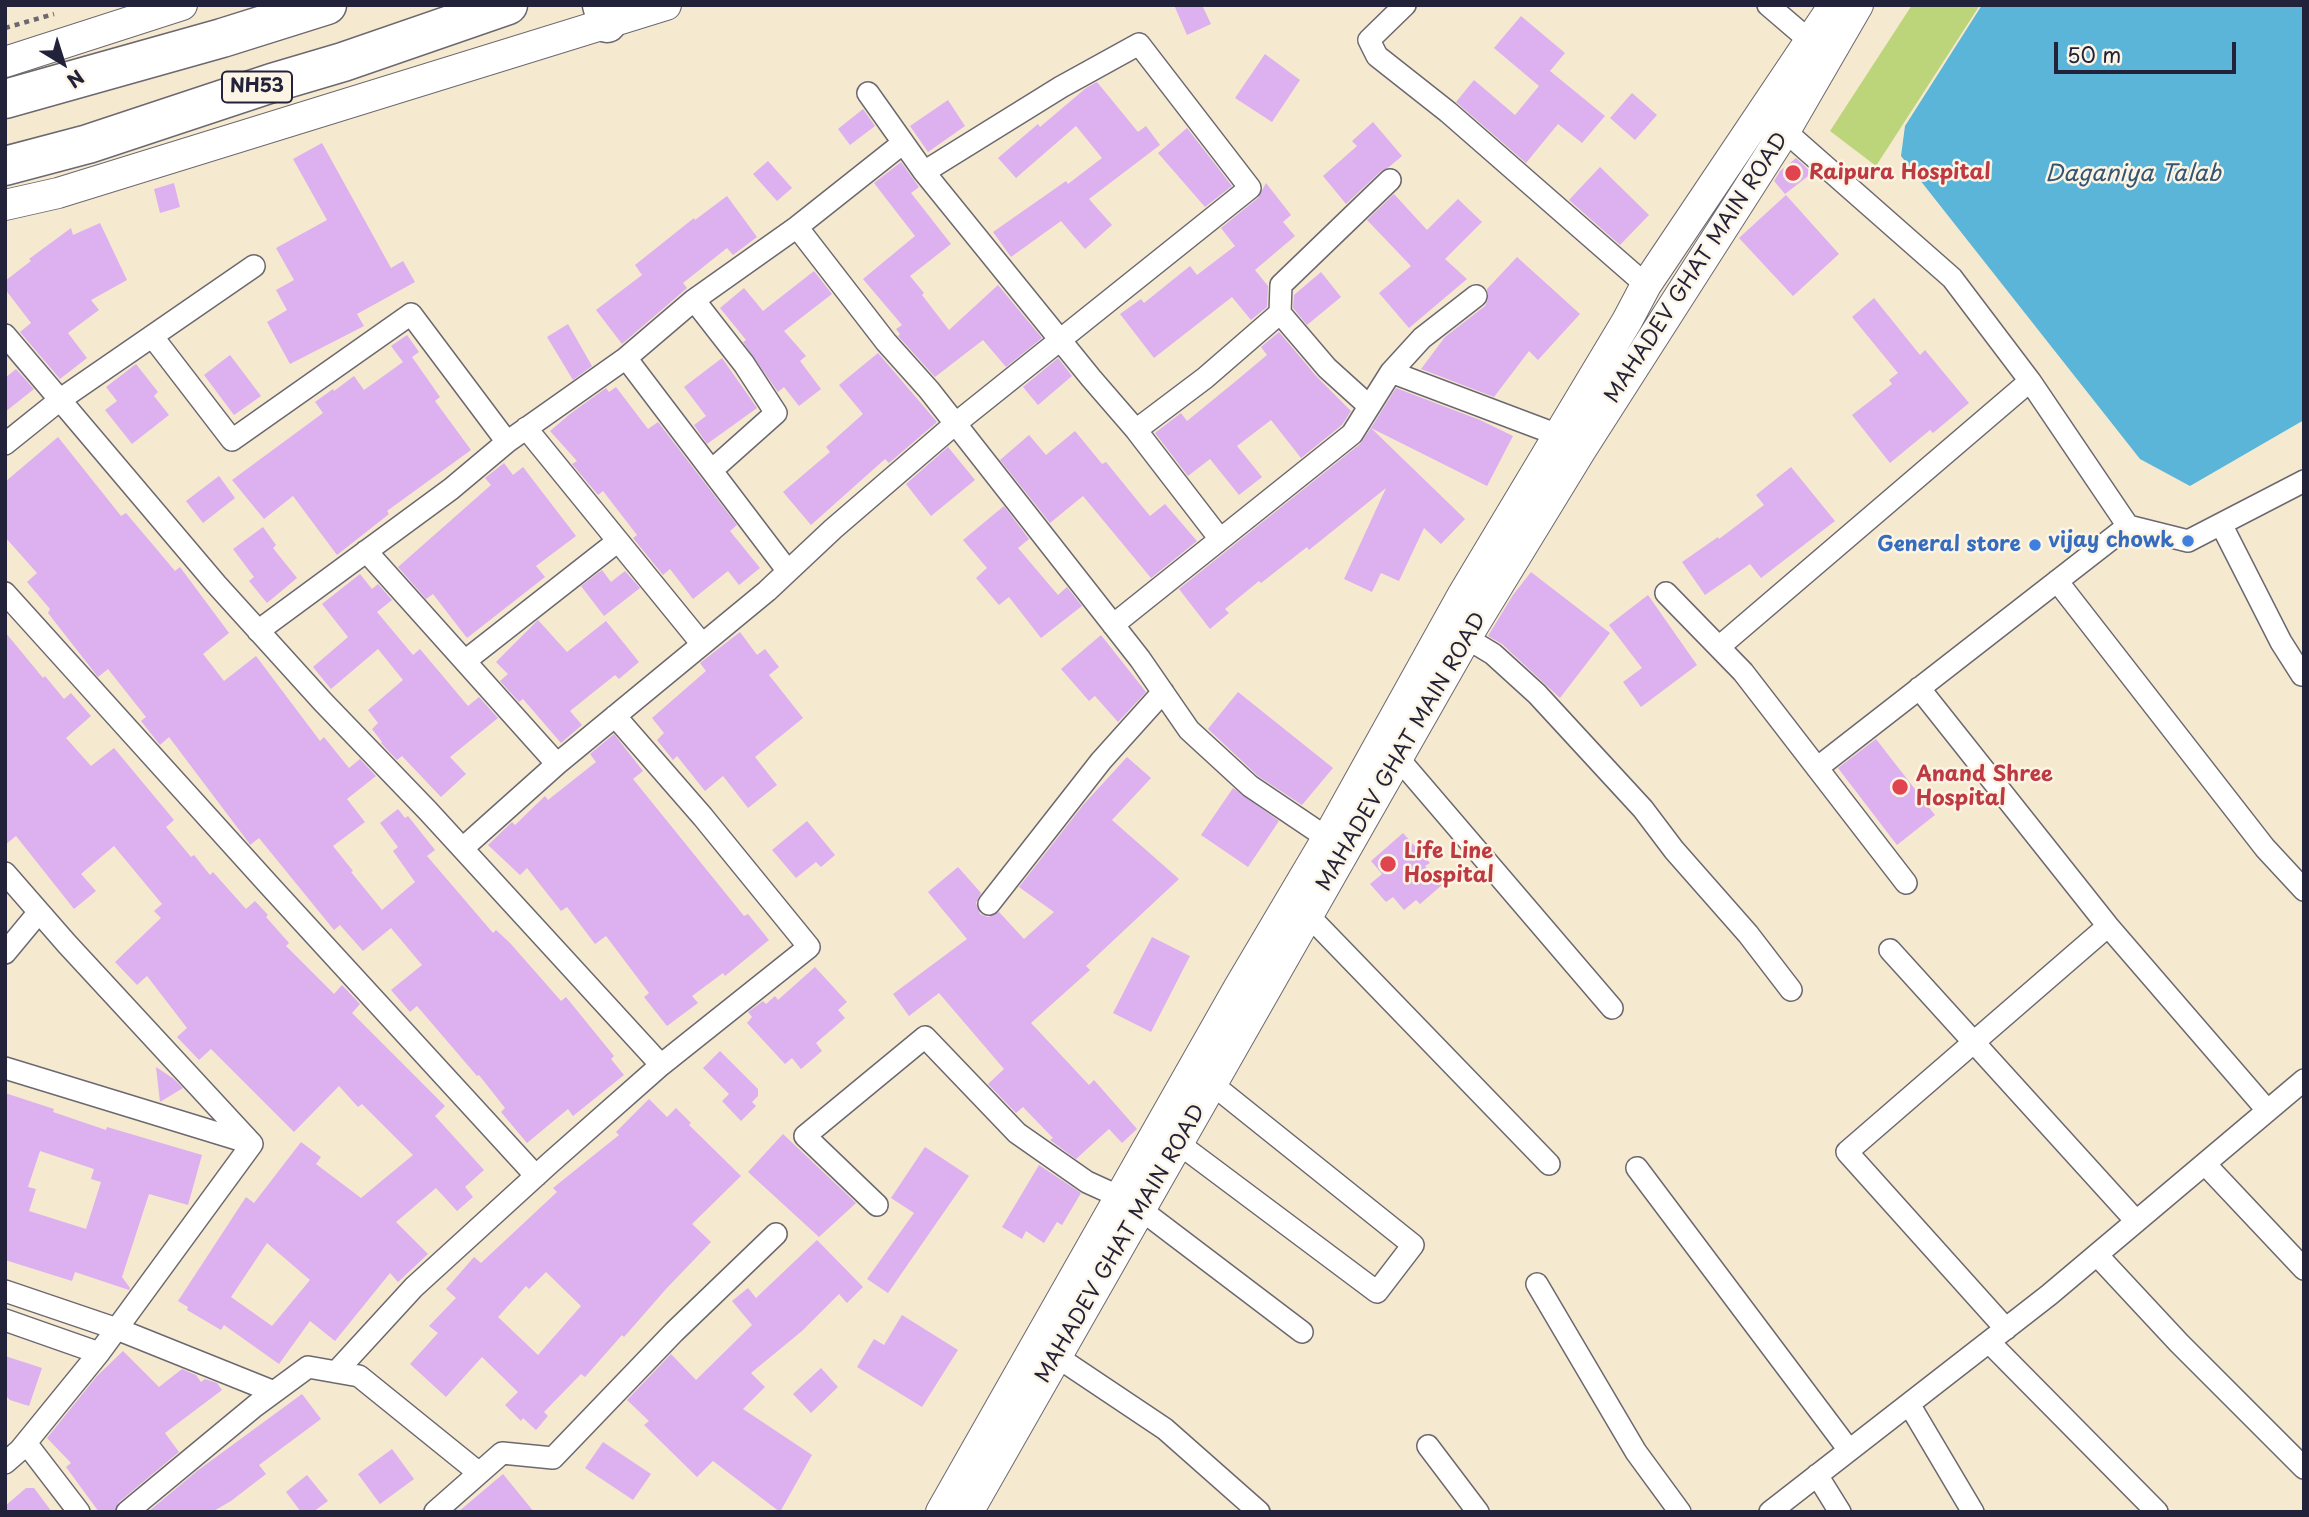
<!DOCTYPE html>
<style>
body{margin:0}
#map{position:relative;width:2309px;height:1517px;overflow:hidden;background:#f5e9d0;font-family:"Playpen Sans",sans-serif}
canvas{display:block}
.frame{position:absolute;inset:0;border:7px solid #22223b;pointer-events:none}
.north{position:absolute;left:28px;top:28px;width:70px;height:70px;-webkit-text-stroke:5px #fcf5e5;paint-order:stroke;rotate:142deg;font-size:19px;font-weight:700;line-height:28px;text-align:center;color:#22223b}
.north::after{content:'';display:block;margin:auto;width:24px;height:32px;background:#22223b;clip-path:polygon(50% 0,100% 100%,50% 72%,0 100%)}
.scale{position:absolute;left:2054px;top:42px;width:182px;height:32px;box-sizing:border-box;border:4px solid #22223b;border-top:0;padding-left:9px;font-size:21px;line-height:24px;white-space:nowrap;color:#22223b;-webkit-text-stroke:5px #fcf5e5;paint-order:stroke}
</style>
<div id="map">
<canvas width="2309" height="1517"></canvas>
<div class="frame"></div>
<div class="north">N</div>
<div class="scale">50 m</div>
</div>
<script>
const c = document.querySelector('canvas').getContext('2d');
c.lineJoin = 'round';
function fillPath(path, color) {
  c.fillStyle = color;
  c.fill(path, 'evenodd');
}
function shape(rows) {
  const path = new Path2D();
  for (const r of rows) {
    path.moveTo(r[0], r[1]);
    for (let i = 2; i < r.length; i += 2) path.lineTo(r[i], r[i + 1]);
  }
  return path;
}
function trace(path, color, width, dash) {
  c.strokeStyle = color;
  c.lineWidth = width;
  c.lineCap = dash ? 'butt' : 'round';
  c.setLineDash(dash || []);
  c.stroke(path);
}
function label(font, color, halo, rows, align = 'center') {
  c.font = font + ' "Playpen Sans",sans-serif';
  c.lineWidth = 5;
  c.setLineDash([]);
  c.textBaseline = 'middle';
  c.strokeStyle = halo;
  c.fillStyle = color;
  for (const [text, x, y, turn = 0] of rows) {
    c.save();
    c.translate(x, y);
    c.rotate((+turn || 0) * Math.PI / 180);
    c.textAlign = isNaN(turn) ? turn : align;
    if (halo) c.strokeText(text, 0, 0);
    c.fillText(text, 0, 0);
    c.restore();
  }
}
fillPath(shape([
 [1912,5,1980,5,1876,166,1830,131]
]), '#bdd57a');
fillPath(shape([
 [1982,5,2304,5,2304,420,2190,486,2140,459,1901,156,1905,126]
]), '#5ab5d8');
fillPath(shape([
 [1174,5,1202,5,1211,24,1187,35],
 [1521,16,1565,53,1550,71,1605,116,1582,143,1558,124,1526,163,1456,102,1474,80,1515,115,1539,86,1494,48],
 [1265,54,1300,80,1272,122,1235,98],
 [1097,82,1138,132,1146,126,1160,145,1089,199,1112,225,1085,249,1061,221,1011,257,993,232,1066,181,1068,184,1102,158,1076,126,1016,178,998,158,1038,124,1040,127,1086,88],
 [1632,93,1657,115,1635,140,1610,118],
 [948,100,965,126,928,152,910,126],
 [863,109,875,126,850,145,838,129],
 [1373,122,1402,156,1389,167,1381,171,1346,204,1323,176,1357,146,1352,141],
 [1187,128,1232,186,1205,207,1158,153],
 [322,143,391,268,403,261,415,282,357,314,364,326,290,364,267,322,287,310,276,290,294,280,276,248,327,220,293,159],
 [1796,158,1812,173,1785,194,1774,181,1780,171],
 [768,161,792,188,777,201,753,174],
 [901,162,919,187,911,193,951,244,910,276,924,293,922,295,949,330,998,285,1042,338,1006,367,983,340,935,377,898,336,900,334,896,329,902,325,863,279,915,236,874,183],
 [1600,167,1649,215,1620,245,1569,200],
 [174,183,180,207,160,213,154,189],
 [1266,183,1291,215,1283,222,1295,236,1255,270,1268,286,1267,307,1251,320,1232,297,1154,358,1120,314,1141,299,1144,303,1190,266,1197,275,1235,246,1221,228,1258,198],
 [1394,194,1427,230,1458,199,1482,222,1445,259,1467,279,1409,328,1379,293,1411,266,1367,220],
 [1786,195,1839,254,1793,296,1739,238],
 [727,196,757,237,733,255,727,248,683,283,687,288,622,344,596,310,642,275,635,265,694,218,695,220],
 [100,223,127,280,91,300,99,310,68,333,87,358,60,379,20,332,31,323,5,289,5,281,31,261,29,259,71,228,73,235],
 [1517,257,1580,314,1538,360,1529,351,1494,397,1421,369,1445,337,1485,306,1488,300,1487,289],
 [814,271,832,294,784,331,806,356,800,361,821,389,799,406,784,387,778,392,743,342,746,340,720,308,744,288,763,311],
 [1321,272,1341,297,1307,325,1293,308,1294,295],
 [1874,298,1920,355,1925,350,1969,403,1933,433,1930,430,1890,463,1852,415,1892,384,1889,380,1898,373,1852,317],
 [568,324,592,366,573,380,547,337],
 [1279,332,1317,377,1351,411,1342,425,1301,458,1271,420,1237,446,1262,477,1239,495,1210,459,1188,476,1155,433,1181,413,1187,421,1236,381,1267,355,1261,347],
 [407,335,419,352,412,357,440,397,435,401,471,450,387,511,389,514,337,555,293,496,264,519,232,480,323,413,315,402,333,389,334,391,354,376,364,390,403,362,391,346],
 [878,353,937,422,889,463,885,459,811,525,783,492,830,452,826,447,863,414,839,385],
 [230,355,261,396,234,415,204,375],
 [722,358,757,408,707,444,694,425,706,416,684,387],
 [1058,358,1072,376,1038,405,1023,387],
 [136,364,158,392,154,396,169,415,132,444,105,410,117,401,106,387],
 [16,369,34,389,5,412,5,378],
 [616,387,648,429,658,422,737,525,730,531,760,568,739,585,728,571,693,599,670,569,663,575,633,538,637,535,603,491,598,495,572,464,577,461,550,431,570,414,606,388,609,392],
 [1396,388,1480,420,1513,436,1487,486,1371,428],
 [1371,428,1465,519,1441,544,1424,528,1399,581,1381,573,1372,592,1344,579,1386,488,1309,550,1307,547,1261,583,1259,581,1225,609,1229,613,1210,629,1179,589,1360,444],
 [1075,431,1102,464,1106,462,1150,516,1165,504,1197,541,1151,578,1083,496,1050,523,1000,460,1029,435,1046,455],
 [58,437,121,516,126,513,175,571,180,567,229,633,203,654,224,681,256,656,320,741,324,737,349,768,360,759,376,776,347,799,365,822,333,846,353,871,351,872,382,910,415,882,393,851,398,847,380,823,398,809,405,818,408,816,435,850,427,856,493,933,496,930,510,943,561,1001,566,997,614,1056,611,1059,624,1075,573,1116,568,1109,527,1143,501,1112,505,1108,479,1075,477,1076,417,1006,410,1012,391,990,422,965,391,928,363,951,340,925,334,930,259,838,250,845,249,843,169,737,160,745,141,721,146,717,108,669,98,677,91,668,48,613,50,609,27,582,37,573,5,537,5,482],
 [948,447,975,480,931,516,906,484],
 [504,463,513,475,523,467,576,536,536,566,545,577,467,638,433,594,426,599,398,567,491,485,485,478],
 [1791,467,1835,521,1761,578,1750,564,1705,595,1682,562,1718,537,1719,539,1764,505,1756,495],
 [219,476,235,498,203,523,186,501],
 [1004,506,1029,539,1018,548,1058,595,1067,587,1082,606,1041,638,1009,597,999,605,976,578,987,568,963,540],
 [263,527,276,545,273,548,297,578,267,603,249,581,254,577,233,549],
 [602,570,611,582,625,571,640,588,604,616,581,586],
 [1531,572,1610,633,1560,698,1502,644,1488,636,1513,595],
 [360,574,372,589,378,584,392,600,377,612,413,655,420,649,468,706,479,697,498,718,450,757,466,774,441,797,402,756,397,760,381,743,382,742,372,729,378,723,368,710,403,680,378,649,331,689,313,667,348,637,322,604],
 [1648,595,1697,665,1641,707,1623,682,1642,668,1609,625],
 [538,620,567,652,606,621,639,662,619,679,615,675,570,711,582,725,561,743,523,699,519,702,500,681,508,674,496,662],
 [5,632,43,678,45,676,64,699,71,693,91,716,66,738,91,766,114,748,174,820,166,827,191,857,194,855,210,875,213,872,246,909,255,901,268,915,266,917,289,943,286,946,334,994,342,985,360,1004,352,1013,445,1106,435,1116,484,1170,465,1187,473,1197,457,1211,436,1188,396,1222,428,1254,398,1282,390,1273,335,1341,310,1321,279,1364,224,1325,221,1330,187,1310,188,1307,178,1301,246,1197,254,1203,301,1142,321,1157,316,1164,361,1198,413,1155,362,1104,358,1107,339,1086,294,1132,211,1049,199,1060,177,1037,187,1028,147,976,137,985,115,962,161,918,154,911,162,904,114,846,81,874,96,891,74,909,16,836,5,845],
 [267,1243,310,1280,272,1326,231,1297],
 [740,632,757,655,765,649,779,667,769,675,803,718,755,757,777,785,748,808,723,776,705,791,677,756,673,760,657,740,664,733,652,718,706,671,700,663],
 [1101,635,1146,692,1118,722,1095,696,1089,701,1061,669],
 [1238,692,1333,768,1302,805,1258,776,1208,729],
 [614,734,643,771,633,779,744,916,748,914,769,940,725,976,723,973,692,996,698,1003,667,1026,644,997,649,993,606,936,595,944,567,907,561,911,527,868,520,875,488,845,512,822,515,825,545,796,548,800,596,762,590,754],
 [1876,739,1935,815,1897,845,1838,768],
 [1127,757,1151,778,1112,820,1179,879,1086,966,1090,970,1031,1023,1089,1085,1094,1080,1137,1129,1122,1143,1109,1129,1076,1159,1050,1140,1053,1138,1023,1107,1016,1113,988,1084,1004,1069,939,993,909,1016,893,994,967,939,928,892,958,867,981,893,976,903,980,914,988,917,999,912,1024,939,1054,912,1019,887,1084,804],
 [1233,788,1279,821,1248,867,1201,835],
 [807,821,835,855,821,867,816,862,796,878,772,850],
 [1403,833,1430,863,1425,866,1442,885,1420,904,1416,900,1404,910,1393,897,1386,902,1370,884,1382,874,1371,861],
 [1152,937,1190,956,1151,1032,1113,1013],
 [815,967,847,1002,838,1010,845,1018,816,1043,822,1051,801,1069,792,1058,785,1064,747,1023,752,1017,748,1012,763,1001,766,1004,775,996,778,1000],
 [720,1051,758,1089,758,1096,752,1102,756,1106,741,1121,722,1101,729,1094,703,1068],
 [156,1067,174,1079,183,1088,160,1102],
 [5,1093,54,1109,53,1112,106,1130,107,1127,202,1155,188,1205,149,1194,122,1277,130,1288,129,1290,75,1272,72,1281,5,1260],
 [40,1151,94,1169,91,1179,101,1182,86,1229,29,1211,36,1189,28,1187],
 [649,1099,667,1117,676,1108,691,1123,689,1125,741,1176,692,1224,711,1242,666,1289,624,1337,622,1335,585,1377,581,1374,544,1412,548,1416,536,1430,523,1418,521,1421,505,1405,518,1392,482,1357,446,1397,410,1364,438,1333,429,1326,456,1298,446,1289,474,1257,481,1263,557,1192,553,1188,619,1135,616,1132],
 [546,1272,581,1306,538,1355,498,1317,526,1286,529,1289],
 [783,1134,856,1203,819,1237,748,1172],
 [925,1147,969,1176,888,1293,867,1279,914,1213,891,1198],
 [1039,1165,1081,1193,1062,1225,1057,1222,1044,1243,1026,1231,1022,1239,1002,1227],
 [817,1240,863,1287,847,1303,839,1294,802,1331,751,1373,765,1387,743,1409,812,1455,780,1512,713,1461,697,1477,644,1425,649,1421,627,1400,671,1354,696,1380,752,1325,732,1301,748,1288,756,1298],
 [902,1315,958,1350,922,1407,857,1367,874,1339,884,1345],
 [123,1351,159,1387,182,1369,196,1375,201,1382,205,1379,217,1383,222,1390,165,1433,179,1452,119,1502,114,1512,99,1512,66,1467,71,1463,47,1438,97,1376],
 [5,1356,42,1368,29,1406,10,1400,5,1395],
 [821,1368,838,1387,811,1413,793,1394],
 [302,1394,321,1419,259,1465,266,1474,231,1501,212,1512,148,1512,197,1471],
 [603,1442,651,1474,633,1500,585,1468],
 [392,1449,414,1479,380,1504,358,1474],
 [503,1474,534,1512,458,1512],
 [307,1475,328,1501,313,1512,301,1512,286,1492],
 [26,1488,34,1488,52,1512,5,1512,5,1506]
]), '#ddb0ef');
const street = shape([
 [1405,5,1369,40,1377,56,1448,112,1646,285],
 [1768,5,1810,41],
 [868,93,924,172,1091,378,1136,430,1220,539],
 [1773,124,1785,131,1952,278,2030,381,2128,526,2188,541,2304,481],
 [797,227,886,342,929,390,1140,659,1189,730,1250,786,1339,846],
 [694,300,744,364,776,413,712,470],
 [5,335,216,584,323,702,428,811,661,1065],
 [152,336,232,440,411,314,507,442],
 [626,358,787,570],
 [1391,372,1558,435,1570,443],
 [1369,406,1327,368,1280,313,1281,285,1390,180],
 [526,428,702,644],
 [1136,430,1205,378,1280,313],
 [5,444,61,399,254,266],
 [2221,524,2281,642,2302,675,2304,673],
 [366,551,557,764],
 [2057,581,2265,848,2304,890],
 [5,593,269,885,536,1176],
 [1666,593,1743,672,1906,883],
 [1113,625,1352,434,1391,372,1422,338,1476,296],
 [258,631,451,489,507,442,626,358,694,300,797,227,903,143],
 [1455,631,1493,654,1537,694,1643,809,1674,850,1748,934,1791,990],
 [1719,647,2030,381],
 [465,661,618,541],
 [1919,688,2108,926,2267,1110],
 [1398,758,1612,1008],
 [1817,768,2128,526],
 [463,848,557,764,767,591,833,529,955,424,1250,188,1139,44,1061,87,924,172],
 [5,873,67,944,252,1144,99,1353,20,1450,5,1463],
 [989,904,1101,761,1163,692],
 [1308,915,1549,1164],
 [1890,950,2136,1221],
 [5,953,39,912],
 [5,1068,250,1143],
 [1178,1143,1377,1292,1413,1245,1212,1084],
 [2205,1164,2304,1269],
 [1637,1168,1849,1450],
 [877,1205,805,1136,925,1037,1017,1133,1087,1182,1120,1197],
 [1140,1209,1302,1332],
 [2097,1255,2179,1343,2304,1468],
 [1537,1284,1636,1452,1680,1512],
 [5,1291,117,1329,274,1392],
 [5,1320,99,1353],
 [2006,1329,1847,1152,2108,926],
 [1989,1342,2157,1512],
 [1047,1350,1165,1429,1259,1512],
 [336,1372,414,1287,550,1163,661,1065,809,947,703,817,615,716],
 [1909,1404,1973,1512],
 [26,1443,79,1512],
 [1428,1446,1478,1512],
 [1817,1475,1840,1512],
 [127,1512,255,1406,308,1367,359,1376,479,1473],
 [435,1512,502,1453,553,1458,674,1332,776,1234],
 [1770,1512,2049,1295,2304,1080]
]);
const secondary = shape([
 [5,62,182,5],
 [5,205,58,193,666,5],
 [941,1512,1238,989,1328,837,1462,596,1627,321,1646,285,1834,5],
 [968,1512,1466,638,1581,450,1785,131,1858,5]
]);
const highway = shape([
 [602,5,607,23],
 [5,99,222,38,327,5],
 [5,166,88,144,272,83,343,62,508,5]
]);
trace(street, '#6c686f', 24);
trace(secondary, '#6c686f', 32);
trace(highway, '#6c686f', 41);
trace(shape([
 [5,28,54,14]
]), '#6c686f', 4.5, [5, 5]);
trace(street, '#fff', 21);
trace(secondary, '#fff', 30);
trace(highway, '#fff', 38);
for (const [x, y, r, color] of [
 [1793,173,9,"#e0444e"],
 [2188,541,7,"#3f7fe0"],
 [2035,545,7,"#3f7fe0"],
 [1900,787,9,"#e0444e"],
 [1388,864,9,"#e0444e"]
]) {
  const dot = new Path2D();
  dot.arc(x, y, r, 0, 2 * Math.PI);
  c.fillStyle = color;
  c.fill(dot);
  trace(dot, '#fcf5e5', 2.5);
}
for (const [x, y, w] of [
 [257,87,70]
]) {
  const box = new Path2D();
  box.roundRect(x - w / 2, y - 15.5, w, 31, 5);
  c.fillStyle = '#fcf5e5';
  c.fill(box);
  trace(box, '#22223b', 2);
}
label('bold 19px', '#22223b', null, [
 ["NH53",257,87]
]);
label('bold 21px', '#be3a42', '#fcf5e5', [
 ["Raipura Hospital",1809,173],
 ["Anand Shree",1916,775],
 ["Hospital",1916,799],
 ["Life Line",1404,852],
 ["Hospital",1404,876]
], 'left');
label('21px', '#22223b', '#fcf5e5', [
 ["MAHADEV GHAT MAIN ROAD",1697,268,-57],
 ["MAHADEV GHAT MAIN ROAD",1402,752,-60],
 ["MAHADEV GHAT MAIN ROAD",1121,1244,-60]
]);
label('bold 21px', '#366cbe', '#fcf5e5', [
 ["vijay chowk",2174,541],
 ["General store",2021,545]
], 'right');
label('italic 23px', '#365572', '#fcf5e5', [
 ["Daganiya Talab",2133,175]
]);
</script>
